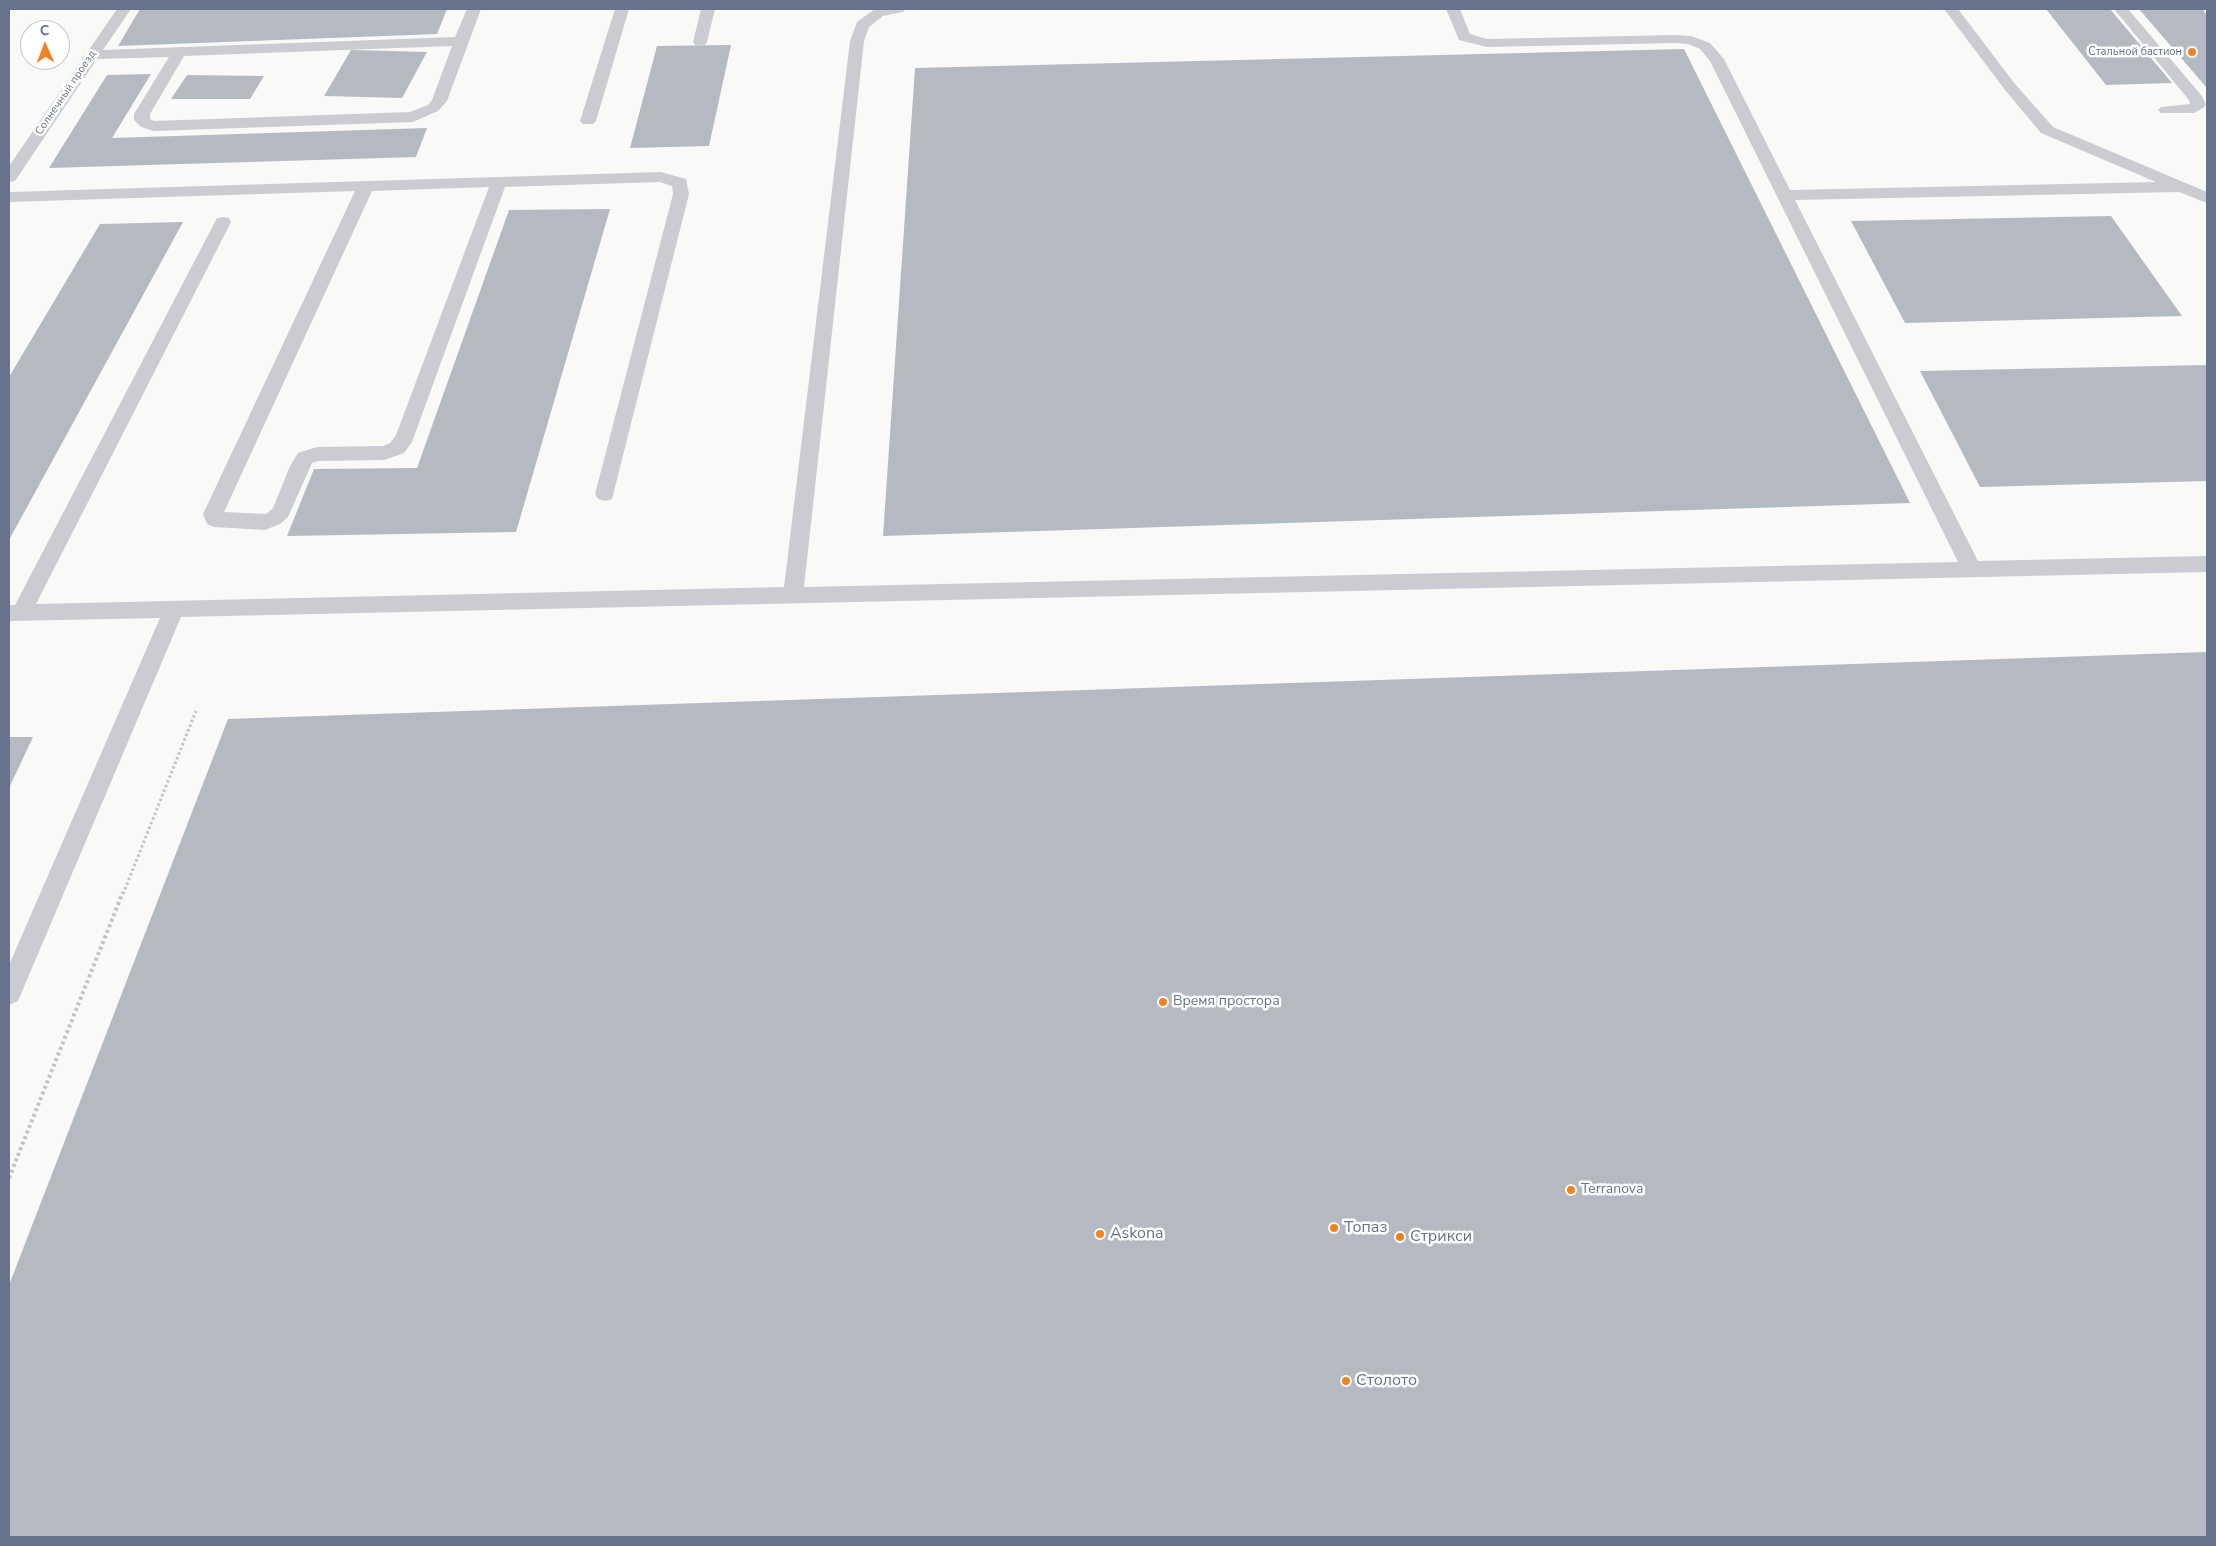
<!DOCTYPE html>
<meta charset="utf-8">
<style>
body{margin:0}
#map{position:relative;width:2216px;height:1546px;overflow:hidden;background:#f9faf8;font-family:"Nunito Sans",sans-serif}
canvas{display:block}
.frame{position:absolute;inset:0;border:10px solid #67728b;pointer-events:none}
.north{position:absolute;left:20px;top:20px;width:50px;height:50px;box-sizing:border-box;background:#fff;border:1px solid #c2c7d1;border-radius:50%;rotate:358deg;font-size:14px;font-weight:700;line-height:20px;text-align:center;color:#67728b}
.north::after{content:'';display:block;margin:auto;width:18px;height:22px;background:#f08222;clip-path:polygon(50% 0,100% 100%,50% 72%,0 100%)}
</style>
<div id="map">
<canvas width="2216" height="1546"></canvas>
<div class="frame"></div>
<div class="north">С</div>
</div>
<script>
const c = document.querySelector('canvas').getContext('2d');
c.lineJoin = 'round';
function fillPath(path, color) {
  c.fillStyle = color;
  c.fill(path, 'evenodd');
}
function shape(rows) {
  const path = new Path2D();
  for (const r of rows) {
    path.moveTo(r[0], r[1]);
    for (let i = 2; i < r.length; i += 2) path.lineTo(r[i], r[i + 1]);
  }
  return path;
}
function trace(path, color, width, dash) {
  c.strokeStyle = color;
  c.lineWidth = width;
  c.lineCap = dash ? 'butt' : 'round';
  c.setLineDash(dash || []);
  c.stroke(path);
}
function label(font, color, halo, rows, align = 'center') {
  c.font = font + ' "Nunito Sans",sans-serif';
  c.lineWidth = 5;
  c.setLineDash([]);
  c.textBaseline = 'middle';
  c.strokeStyle = halo;
  c.fillStyle = color;
  for (const [text, x, y, turn = 0] of rows) {
    c.save();
    c.translate(x, y);
    c.rotate((+turn || 0) * Math.PI / 180);
    c.textAlign = isNaN(turn) ? turn : align;
    if (halo) c.strokeText(text, 0, 0);
    c.fillText(text, 0, 0);
    c.restore();
  }
}
fillPath(shape([
 [140,9,447,9,437,34,118,46],
 [2046,9,2110,9,2172,83,2106,85],
 [2139,9,2202,9,2207,15,2207,88],
 [731,45,709,146,630,148,657,46],
 [1684,49,1910,503,883,536,915,68],
 [351,50,427,52,402,98,324,96],
 [151,74,112,138,427,128,416,157,49,168,107,75],
 [187,75,264,76,250,99,171,99],
 [610,209,516,532,287,536,314,469,417,468,509,210],
 [2111,216,2182,316,1905,323,1851,221],
 [183,222,9,540,9,377,100,224],
 [2207,365,2207,481,1980,487,1920,371],
 [2207,652,2207,1537,9,1537,9,1285,228,719],
 [9,737,33,737,9,788]
]), '#b4b9c2');
trace(shape([
 [123,894,196,711]
]), '#c1c3c6', 3, [2.5, 2.5]);
trace(shape([
 [9,1178,123,892]
]), '#c1c3c6', 4, [3, 3]);
fillPath(shape([
 [117,9,131,9,103,50,455,37,467,9,481,9,447,101,438,111,413,122,154,131,141,127,134,120,134,114,169,57,97,59,15,181,9,182,9,166,117,9],
 [452,46,432,100,428,105,410,112,154,121,150,119,150,114,184,56,452,46],
 [615,9,629,9,596,121,593,124,583,124,580,121,615,9],
 [701,9,715,9,707,42,705,45,700,46,695,45,693,42,701,9],
 [875,9,905,9,903,12,883,16,869,27,864,41,804,587,1958,562,1710,61,1700,49,1688,44,1675,43,1487,47,1459,40,1446,9,1460,9,1470,34,1487,39,1675,35,1691,36,1710,43,1724,59,1790,190,2156,182,2041,133,2005,90,1944,9,1958,9,2015,84,2053,127,2207,192,2207,203,2179,192,1795,200,1978,561,2207,556,2207,572,181,617,18,1001,9,1005,9,965,160,618,9,621,9,605,15,605,217,218,223,217,229,218,231,222,36,604,784,587,850,41,857,22,875,9],
 [2114,9,2128,9,2202,96,2206,105,2203,108,2194,113,2161,113,2158,110,2161,107,2190,104,2189,100,2114,9],
 [661,172,686,179,689,194,612,499,605,501,598,499,595,494,673,194,672,186,660,182,505,187,412,442,404,453,384,460,318,461,312,463,288,517,280,524,265,530,214,527,207,524,203,514,355,191,9,202,9,192,661,172],
 [489,187,396,435,390,443,383,446,317,447,298,453,290,466,273,508,266,514,224,512,372,191,489,187]
]), '#caccd1');
for (const [x, y, r, color] of [
 [2192,52,5,"#f08222"],
 [1163,1002,5,"#f08222"],
 [1571,1190,5,"#f08222"],
 [1334,1228,5,"#f08222"],
 [1100,1234,5,"#f08222"],
 [1400,1237,5,"#f08222"],
 [1346,1381,5,"#f08222"]
]) {
  const dot = new Path2D();
  dot.arc(x, y, r, 0, 2 * Math.PI);
  c.fillStyle = color;
  c.fill(dot);
  trace(dot, '#fff', 2);
}
label('11px', '#67728b', '#fff', [
 ["Стальной бастион",2182,52]
], 'right');
label('11px', '#67728b', '#fff', [
 ["Солнечный проезд",66,93,-56]
]);
label('14px', '#67728b', '#fff', [
 ["Время простора",1173,1002],
 ["Terranova",1581,1190]
], 'left');
label('16px', '#67728b', '#fff', [
 ["Топаз",1344,1228],
 ["Askona",1110,1234],
 ["Стрикси",1410,1237],
 ["Столото",1356,1381]
], 'left');
</script>
